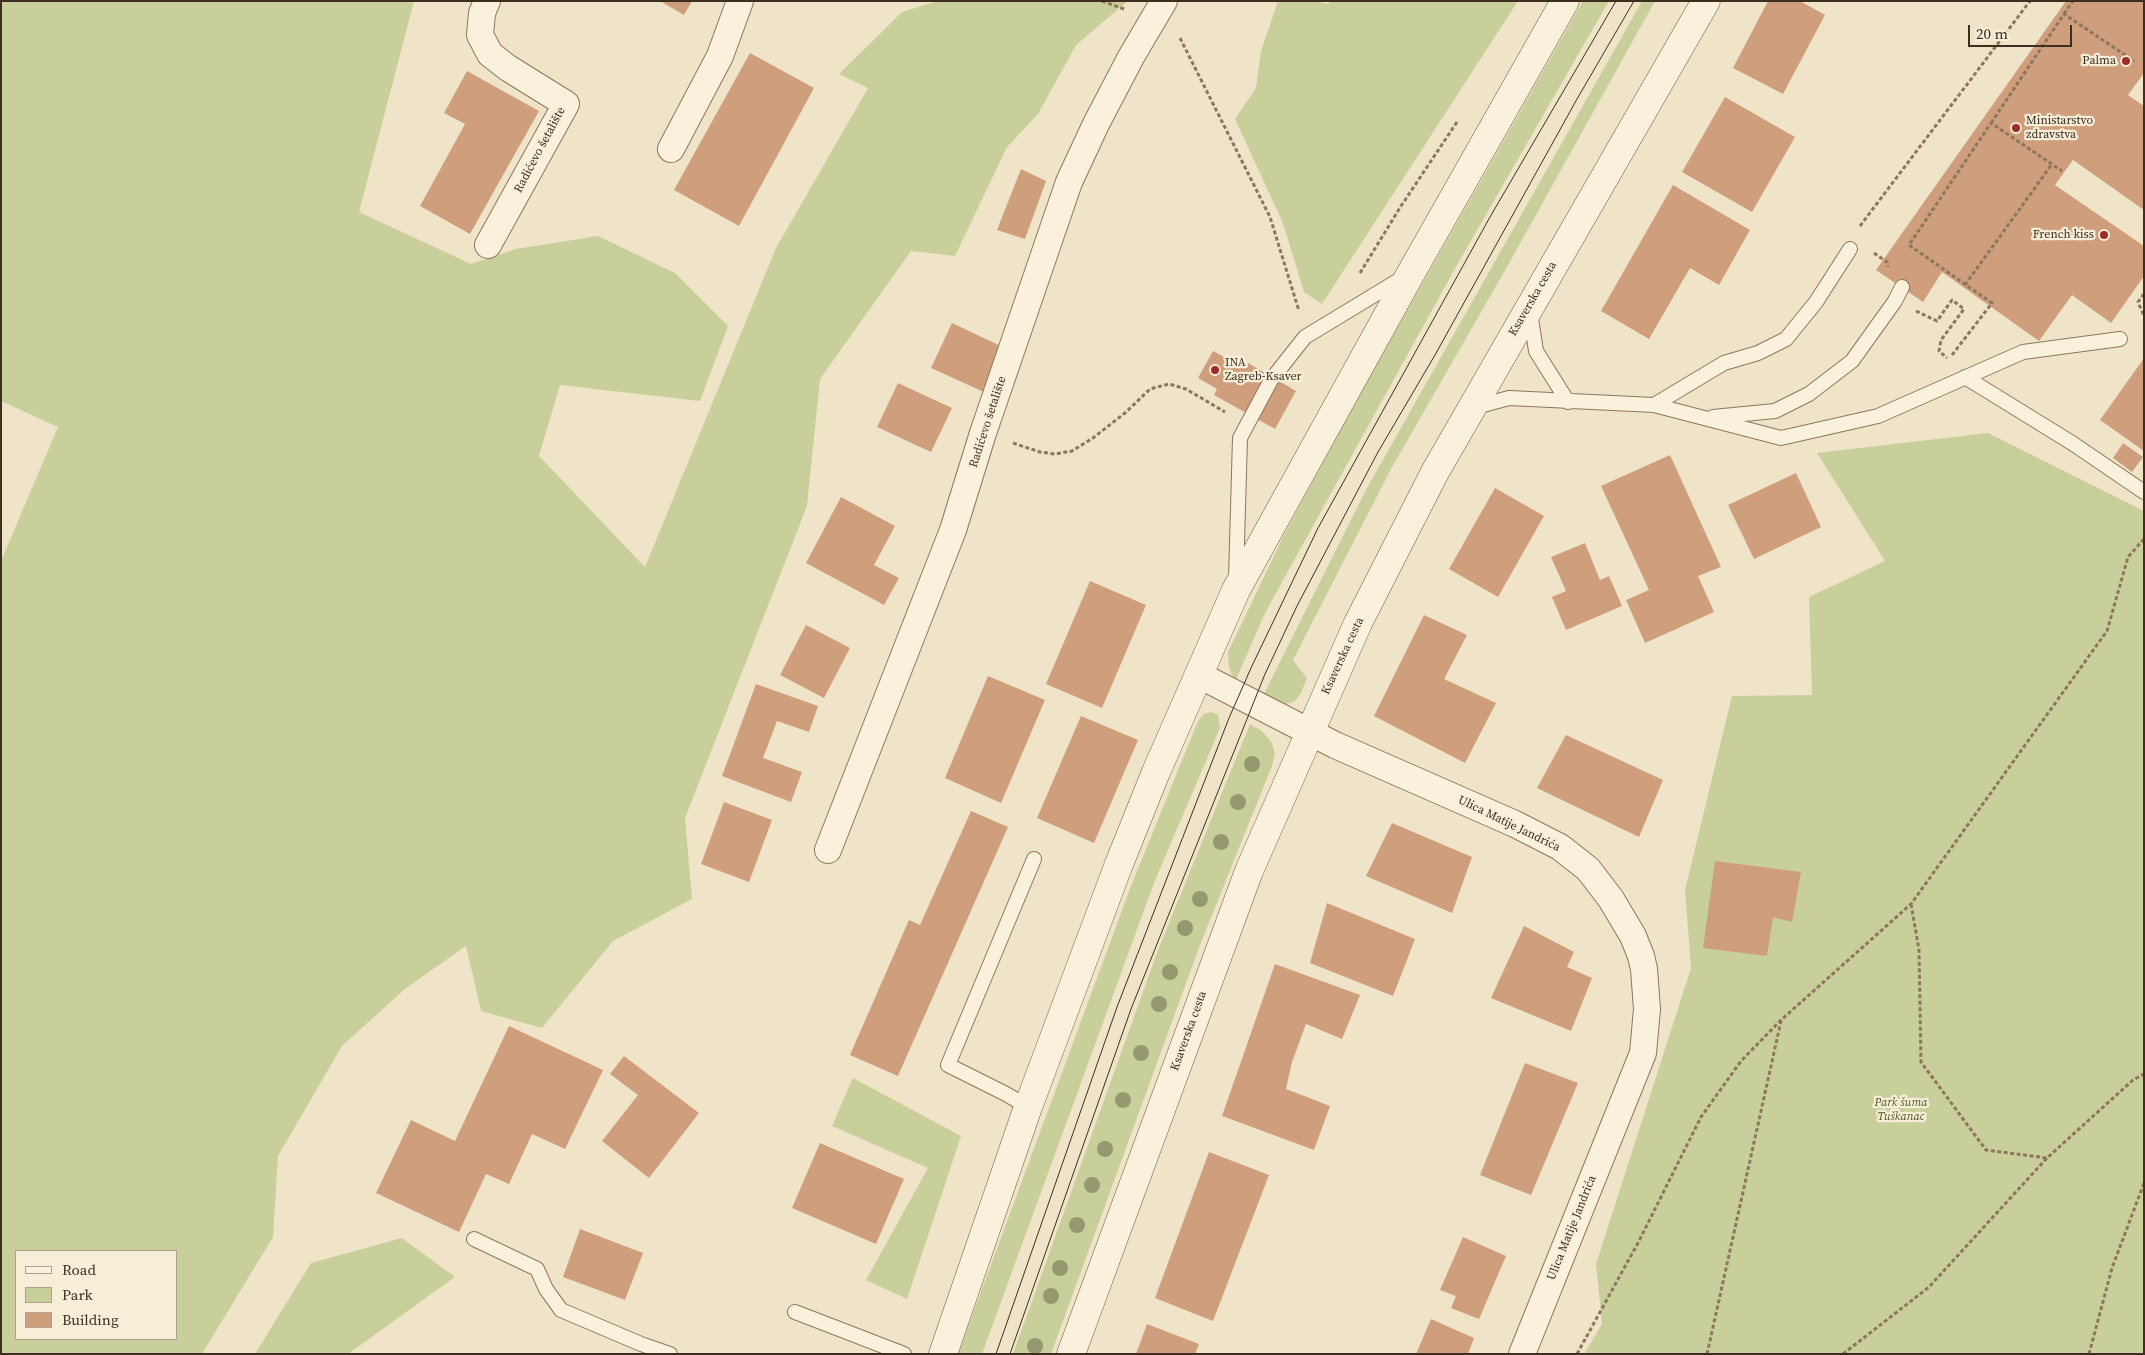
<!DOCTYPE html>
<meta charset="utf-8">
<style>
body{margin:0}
#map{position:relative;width:2145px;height:1355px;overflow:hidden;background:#f0e4c8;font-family:"Source Serif 4",serif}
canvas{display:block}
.frame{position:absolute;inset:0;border:2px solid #3d2e20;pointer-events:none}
.legend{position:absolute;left:15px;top:1250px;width:162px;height:90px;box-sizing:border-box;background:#f7eed8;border:1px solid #ada18e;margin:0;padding:6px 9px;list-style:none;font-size:15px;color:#3d2e20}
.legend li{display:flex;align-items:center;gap:10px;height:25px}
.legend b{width:25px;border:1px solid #ada18e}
.scale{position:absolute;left:1968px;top:25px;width:104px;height:22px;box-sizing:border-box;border:2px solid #3d2e20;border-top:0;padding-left:6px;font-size:15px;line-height:18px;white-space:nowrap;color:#3d2e20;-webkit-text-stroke:4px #f7eed8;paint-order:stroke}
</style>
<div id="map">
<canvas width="2145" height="1355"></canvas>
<div class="frame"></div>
<ul class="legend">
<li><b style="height:6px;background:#faf1dc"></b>Road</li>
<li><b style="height:14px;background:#c9cf9b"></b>Park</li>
<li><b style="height:14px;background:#cf9f7d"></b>Building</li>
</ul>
<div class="scale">20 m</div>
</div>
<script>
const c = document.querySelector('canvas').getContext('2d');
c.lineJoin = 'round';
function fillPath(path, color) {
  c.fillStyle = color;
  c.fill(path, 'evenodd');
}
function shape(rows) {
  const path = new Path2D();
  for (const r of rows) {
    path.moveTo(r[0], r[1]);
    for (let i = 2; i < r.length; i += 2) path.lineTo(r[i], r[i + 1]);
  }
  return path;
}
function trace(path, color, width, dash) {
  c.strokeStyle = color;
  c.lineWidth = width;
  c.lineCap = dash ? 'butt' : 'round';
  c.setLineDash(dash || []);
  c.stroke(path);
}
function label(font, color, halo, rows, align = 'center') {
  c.font = font + ' "Source Serif 4",serif';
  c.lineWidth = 4.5;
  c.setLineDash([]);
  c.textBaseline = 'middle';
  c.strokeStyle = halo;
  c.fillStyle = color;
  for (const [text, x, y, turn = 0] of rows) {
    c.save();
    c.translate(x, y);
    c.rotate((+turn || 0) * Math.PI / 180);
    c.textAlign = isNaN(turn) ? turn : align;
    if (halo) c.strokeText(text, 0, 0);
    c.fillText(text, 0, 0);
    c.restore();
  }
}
fillPath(shape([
 [1,1,414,1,359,212,471,264,516,249,598,236,675,273,728,326,700,401,560,385,539,456,645,567,776,248,868,88,839,74,902,12,938,1,1128,1,1076,45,1038,114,1007,147,955,256,911,251,820,379,807,506,685,818,692,899,613,941,542,1028,481,1011,466,946,406,988,342,1046,278,1156,273,1237,202,1354,1,1354,1,561,58,427,1,401],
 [16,1251,176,1251,176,1339,16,1339],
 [1278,1,1316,1,1328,4,1330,1,1518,1,1322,304,1304,292,1283,223,1235,119,1256,88,1261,51],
 [1583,1,1609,1,1457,265,1265,613,1235,682,1229,667,1228,652,1284,535,1365,385],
 [1642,1,1655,1,1507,267,1391,469,1293,660,1307,678,1301,693,1294,702,1278,706,1261,700,1367,488],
 [1988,433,2144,511,2144,1354,1584,1354,1602,1324,1596,1264,1691,968,1685,890,1732,696,1812,695,1809,597,1885,561,1817,453],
 [1211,712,1218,715,1220,728,1154,883,982,1354,958,1354,1131,886,1198,721,1204,714],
 [1250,724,1262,731,1272,743,1275,754,1272,766,1200,945,1051,1354,1013,1354,1158,950],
 [853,1078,961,1136,907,1299,866,1280,928,1168,832,1126],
 [402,1238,455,1277,348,1354,255,1354,311,1263]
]), '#c9cf9b');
fillPath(shape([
 [660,1,692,1,684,15],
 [1768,1,1800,1,1825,15,1783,94,1733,68],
 [2066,1,2144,1,2144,73,2128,95,2144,106,2144,210,2073,160,2055,185,2144,246,2144,276,2111,323,2072,295,2039,341,1942,272,1923,302,1876,270],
 [750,53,814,88,739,226,674,190],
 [467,71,539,111,470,234,420,206,465,124,444,113],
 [1725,97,1795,137,1752,212,1682,172],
 [1021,169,1046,181,1025,239,997,230],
 [1673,185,1750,230,1719,285,1690,268,1649,339,1601,311],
 [952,323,1007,349,986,393,931,368],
 [1213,351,1245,368,1248,363,1296,391,1275,429,1214,395,1217,389,1198,378],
 [2144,358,2144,451,2100,420],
 [898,383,952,408,931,452,877,427],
 [2123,443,2143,457,2132,472,2113,458],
 [1670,455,1721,567,1698,576,1714,612,1645,643,1626,600,1649,590,1601,486],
 [1796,473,1821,527,1754,559,1728,505],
 [1495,488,1544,516,1498,597,1449,569],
 [841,497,895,526,874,565,899,578,884,605,806,563],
 [1585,543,1600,580,1609,576,1622,606,1566,630,1552,597,1566,591,1551,557],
 [1090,581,1146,605,1102,708,1046,684],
 [1424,615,1467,635,1444,679,1496,703,1465,763,1374,716],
 [806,625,850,648,824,698,780,675],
 [988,676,1045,700,1001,803,945,778],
 [756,684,818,706,809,732,777,721,763,758,802,772,791,802,722,776],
 [1081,716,1138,740,1094,843,1037,818],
 [1566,735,1663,780,1639,837,1537,788],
 [724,802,772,820,749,882,701,864],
 [971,811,1008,827,898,1076,850,1055,909,920,920,925],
 [1392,823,1472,857,1452,913,1366,876],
 [1715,861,1801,872,1792,922,1773,917,1767,956,1703,948],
 [1327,903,1415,939,1393,996,1310,963],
 [1524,926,1574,952,1567,967,1592,978,1571,1031,1491,998],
 [1275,964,1360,995,1342,1039,1306,1024,1292,1062,1286,1089,1330,1106,1314,1150,1222,1116],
 [509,1026,603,1070,565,1149,532,1134,509,1184,486,1174,459,1232,376,1193,411,1120,455,1141],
 [624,1056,699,1113,649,1178,602,1141,638,1095,610,1074],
 [1525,1063,1578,1083,1531,1195,1480,1175],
 [820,1143,904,1179,876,1244,792,1208],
 [1209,1152,1269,1175,1213,1321,1155,1298],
 [580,1229,643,1253,625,1300,563,1277],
 [1463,1237,1506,1256,1479,1319,1451,1308,1456,1296,1440,1290],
 [1431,1319,1474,1338,1468,1354,1416,1354],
 [1147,1324,1199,1344,1195,1354,1136,1354]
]), '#cf9f7d');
const lane = shape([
 [1530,312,1536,351,1568,402],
 [1965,377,2072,443,2144,492],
 [1654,405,1724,363,1758,353,1786,339,1816,302,1850,249],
 [1472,408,1509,398,1654,405,1781,438,1878,416,2023,352,2120,339],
 [1713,417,1775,411,1809,394,1852,361,1895,301,1902,287],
 [1236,578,1240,438,1271,380,1305,337,1404,277],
 [1028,1107,1006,1094,948,1065,1034,859],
 [474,1239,537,1269,546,1289,561,1310,641,1344,670,1354],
 [795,1312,904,1354]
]);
const street = shape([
 [487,1,482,13,480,35,490,54,508,68,566,104,488,245],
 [671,149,720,56,740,1],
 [1199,675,1335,745,1515,824,1560,847,1588,869,1611,899,1633,936,1641,956,1644,969,1647,1009,1643,1053,1522,1354],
 [828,850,953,530,983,433,1069,182,1096,124,1131,57,1164,1]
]);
const secondary = shape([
 [943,1354,1028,1107,1119,864,1156,772,1236,590,1411,273,1565,1],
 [1071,1354,1249,871,1358,623,1435,472,1706,1]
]);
trace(lane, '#8d765c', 16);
trace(street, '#8d765c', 28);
trace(secondary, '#6f573f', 29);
trace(shape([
 [1102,1,1124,9],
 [2064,14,2073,1],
 [1180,38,1270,217,1299,311],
 [1991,123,2064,14,2134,61],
 [1860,226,2030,1],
 [1874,253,1887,262,1888,267],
 [1360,273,1401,206,1457,122],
 [1965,285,2052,164],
 [2144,294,2138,302,2144,316],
 [1916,311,1937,321,1952,300,1964,309,1941,340,1939,351,1947,358],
 [1952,355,1992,303,1909,245,1991,123,2062,171],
 [1013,443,1040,452,1055,454,1072,451,1093,438,1125,413,1150,389,1169,384,1186,389,1225,412],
 [1911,904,1919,950,1921,1062,1986,1150,2047,1158,2133,1080,2144,1074],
 [1577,1354,1639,1241,1701,1117,1741,1061,1781,1020,1911,904,2107,631,2128,557,2144,539],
 [1707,1354,1781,1021],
 [1843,1354,1929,1287,2047,1158],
 [2089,1354,2112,1268,2144,1183]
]), '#8d765c', 3, [4, 2.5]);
trace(lane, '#faf1dc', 14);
trace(street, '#faf1dc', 26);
trace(secondary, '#faf1dc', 28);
trace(shape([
 [996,1354,1117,1007,1229,718,1251,668,1318,528,1490,217,1616,1],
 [1010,1354,1131,1009,1265,674,1297,606,1378,452,1435,355,1577,99,1634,1]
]), '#3d2e20', 1);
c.fillStyle = '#96986f';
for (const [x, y] of [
 [1252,764],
 [1238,802],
 [1221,842],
 [1200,899],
 [1185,928],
 [1170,972],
 [1159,1004],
 [1141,1053],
 [1123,1100],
 [1105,1149],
 [1092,1185],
 [1077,1225],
 [1060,1268],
 [1051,1296],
 [1035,1346]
]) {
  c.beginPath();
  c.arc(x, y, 8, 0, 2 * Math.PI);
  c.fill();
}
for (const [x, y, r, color] of [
 [2126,61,5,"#9e2a2b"],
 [2016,128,5,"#9e2a2b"],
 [2104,235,5,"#9e2a2b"],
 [1215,370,5,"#9e2a2b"]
]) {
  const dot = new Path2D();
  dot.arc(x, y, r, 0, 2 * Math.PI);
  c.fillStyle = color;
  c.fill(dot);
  trace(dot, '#f7eed8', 2);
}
label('12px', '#3d2e20', '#f7eed8', [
 ["Palma",2116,61],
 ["Ministarstvo",2026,121,"left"],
 ["zdravstva",2026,135,"left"],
 ["French kiss",2094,235],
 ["INA",1225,363,"left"],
 ["Zagreb-Ksaver",1225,377,"left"]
], 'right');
label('12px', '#3d2e20', '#f7eed8', [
 ["Radićevo šetalište",540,150,-62],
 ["Ksaverska cesta",1533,299,-60],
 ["Radićevo šetalište",988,422,-72],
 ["Ksaverska cesta",1343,656,-65],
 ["Ulica Matije Jandrića",1509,824,26],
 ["Ksaverska cesta",1189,1031,-70],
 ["Ulica Matije Jandrića",1572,1228,-68]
]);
label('italic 12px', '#4d5a26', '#f7eed8', [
 ["Park šuma",1901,1103],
 ["Tuškanac",1901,1117]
]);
</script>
